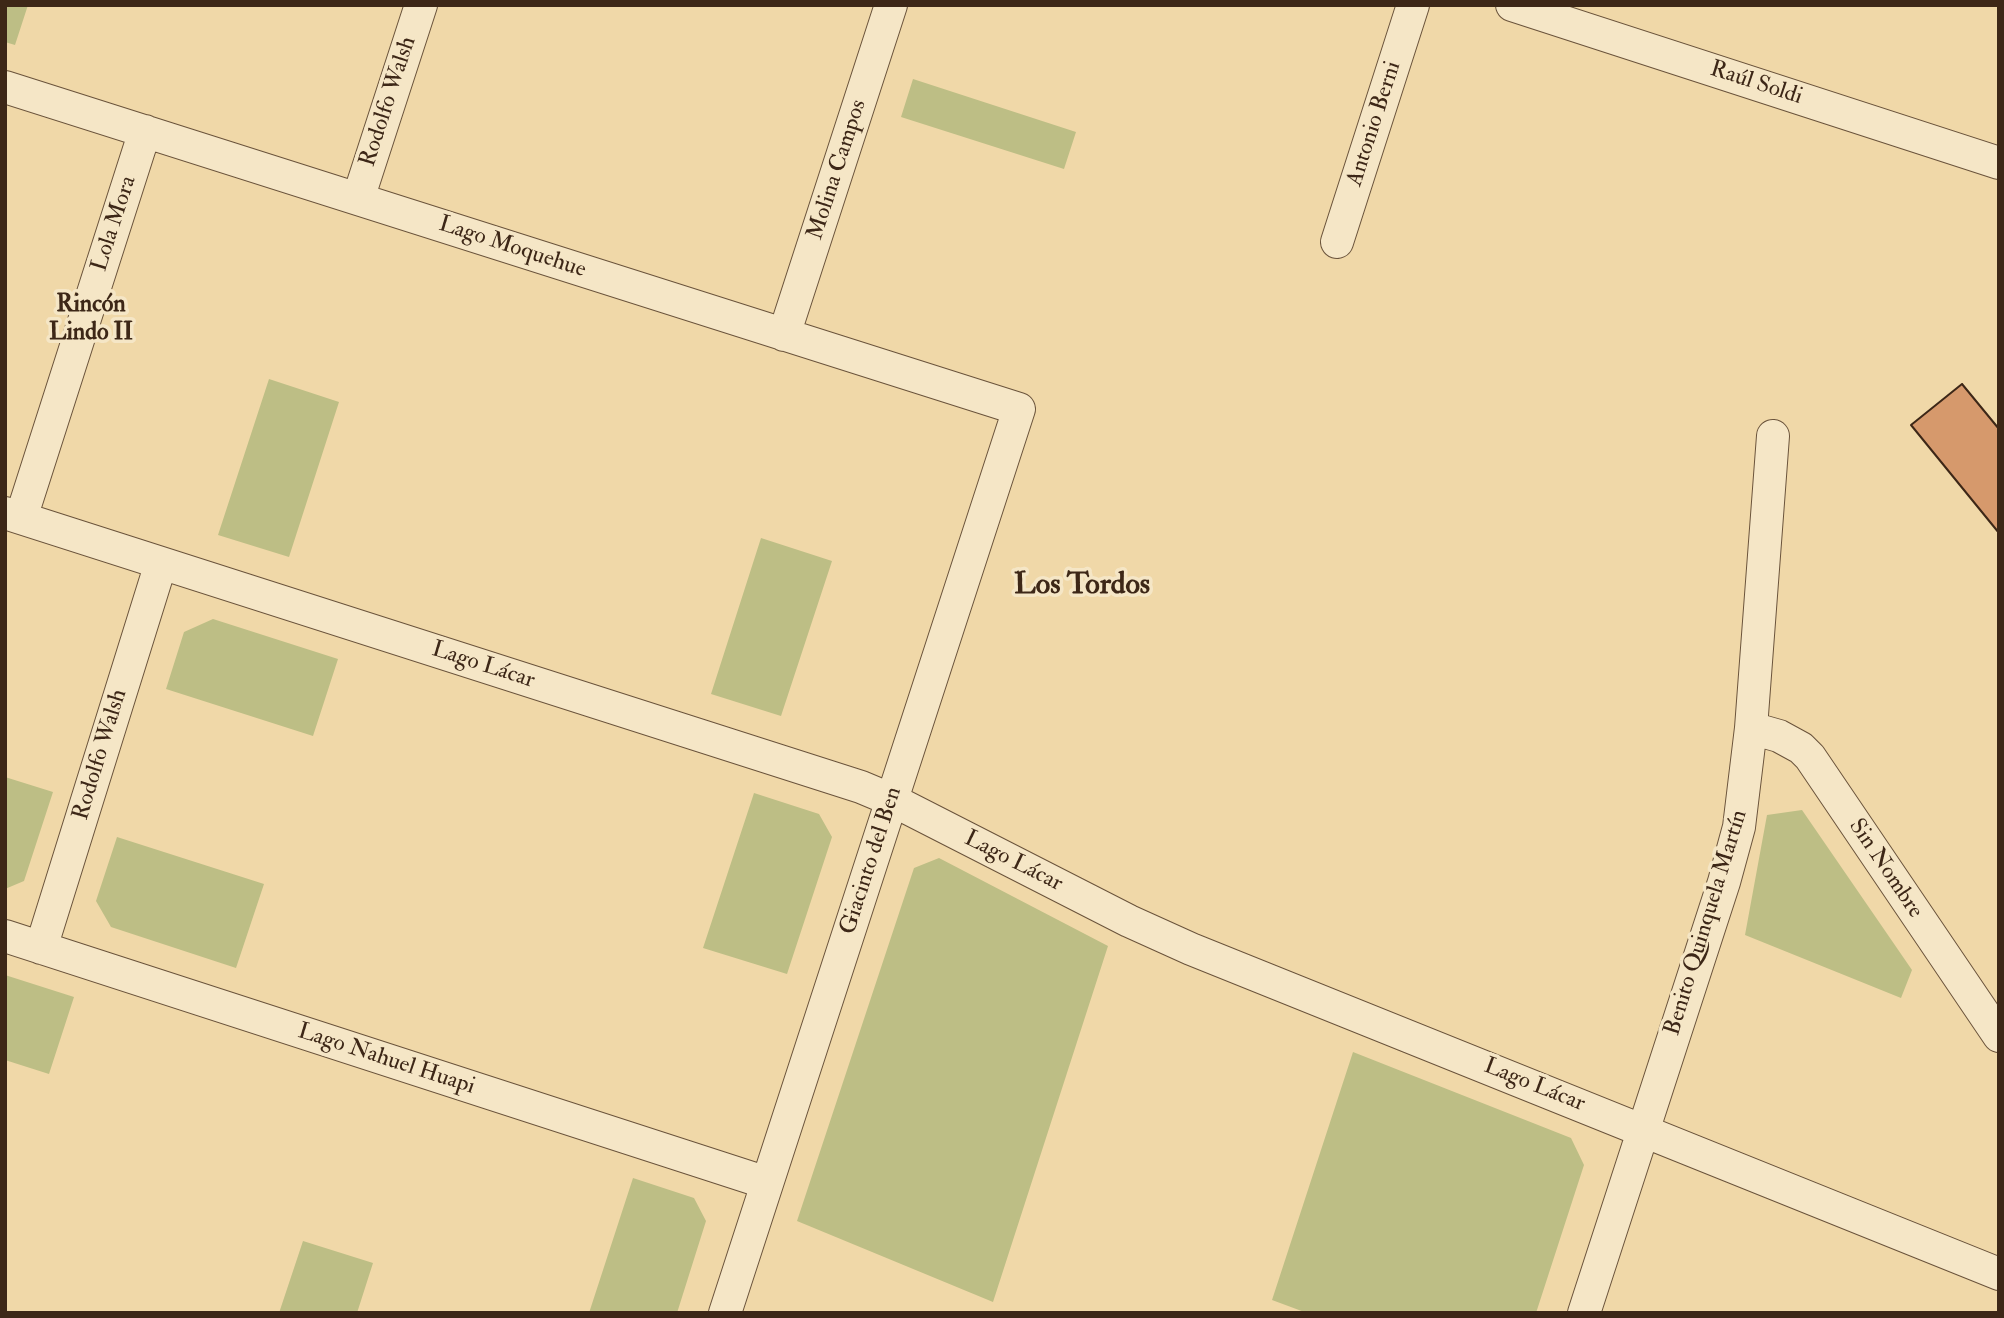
<!DOCTYPE html>
<meta charset="utf-8">
<style>
body{margin:0}
#map{position:relative;width:2004px;height:1318px;overflow:hidden;background:#f0d8a8;font-family:"IM FELL Double Pica",serif}
canvas{display:block}
.frame{position:absolute;inset:0;border:7px solid #3d2717;pointer-events:none}
</style>
<div id="map">
<canvas width="2004" height="1318"></canvas>
<div class="frame"></div>
</div>
<script>
const c = document.querySelector('canvas').getContext('2d');
c.lineJoin = 'round';
function fillPath(path, color) {
  c.fillStyle = color;
  c.fill(path, 'evenodd');
}
function shape(rows) {
  const path = new Path2D();
  for (const r of rows) {
    path.moveTo(r[0], r[1]);
    for (let i = 2; i < r.length; i += 2) path.lineTo(r[i], r[i + 1]);
  }
  return path;
}
function trace(path, color, width, dash) {
  c.strokeStyle = color;
  c.lineWidth = width;
  c.lineCap = dash ? 'butt' : 'round';
  c.setLineDash(dash || []);
  c.stroke(path);
}
function label(font, color, halo, rows, align = 'center') {
  c.font = font + ' "IM FELL Double Pica",serif';
  c.lineWidth = 7;
  c.setLineDash([]);
  c.textBaseline = 'middle';
  c.strokeStyle = halo;
  c.fillStyle = color;
  for (const [text, x, y, turn = 0] of rows) {
    c.save();
    c.translate(x, y);
    c.rotate((+turn || 0) * Math.PI / 180);
    c.textAlign = isNaN(turn) ? turn : align;
    if (halo) c.strokeText(text, 0, 0);
    c.fillText(text, 0, 0);
    c.restore();
  }
}
fillPath(shape([
 [5,5,28,5,15,45,5,42],
 [913,79,1076,132,1064,169,901,117],
 [269,379,339,402,289,557,218,535],
 [761,538,832,561,781,716,711,694],
 [213,619,338,659,313,736,166,689,184,632],
 [5,777,53,792,24,881,5,889],
 [754,793,819,814,832,837,787,974,703,948],
 [1802,810,1912,970,1901,998,1745,935,1767,815],
 [117,837,264,884,236,968,111,927,96,901],
 [939,858,1108,946,993,1302,797,1221,914,868],
 [5,975,74,997,49,1074,5,1060],
 [1353,1052,1571,1138,1584,1165,1536,1313,1307,1313,1272,1300],
 [633,1178,694,1198,706,1221,677,1313,589,1313],
 [303,1241,373,1263,357,1313,279,1313]
]), '#bdbe85');
const building = shape([
 [1962,384,1999,429,1999,533,1911,425,1962,384]
]);
fillPath(building, '#d6996c');
trace(building, '#3d2717', 2);
const minor = shape([
 [1512,5,1999,163],
 [5,87,1019,409,725,1313],
 [358,199,421,5],
 [1337,242,1413,5],
 [784,335,891,5],
 [5,513,861,787,892,800,1129,921,1191,949,1999,1274],
 [21,518,145,131],
 [1751,728,1779,736,1801,748,1810,757,1999,1036],
 [5,936,767,1183],
 [41,948,161,563],
 [1584,1313,1724,882,1739,827,1751,728,1773,436]
]);
trace(minor, '#6a533b', 34);
trace(minor, '#f5e6c6', 32);
label('23px', '#3d2717', '#f5e6c6', [
 ["Raúl Soldi",1756,84,18],
 ["Rodolfo Walsh",389,102,-72],
 ["Antonio Berni",1375,124,-72],
 ["Molina Campos",838,170,-72],
 ["Lola Mora",115,224,-72],
 ["Lago Moquehue",512,248,18],
 ["Lago Lácar",483,666,18],
 ["Rodolfo Walsh",101,755,-73],
 ["Giacinto del Ben",872,861,-72],
 ["Lago Lácar",1013,862,27],
 ["Sin Nombre",1885,869,56],
 ["Benito Quinquela Martín",1707,923,-73],
 ["Lago Nahuel Huapi",386,1060,18],
 ["Lago Lácar",1534,1086,22]
]);
label('bold 24px', '#3d2717', '#f5e6c6', [
 ["Rincón",91,306],
 ["Lindo II",91,334]
]);
label('bold 30px', '#3d2717', '#f5e6c6', [
 ["Los Tordos",1082,587]
]);
</script>
